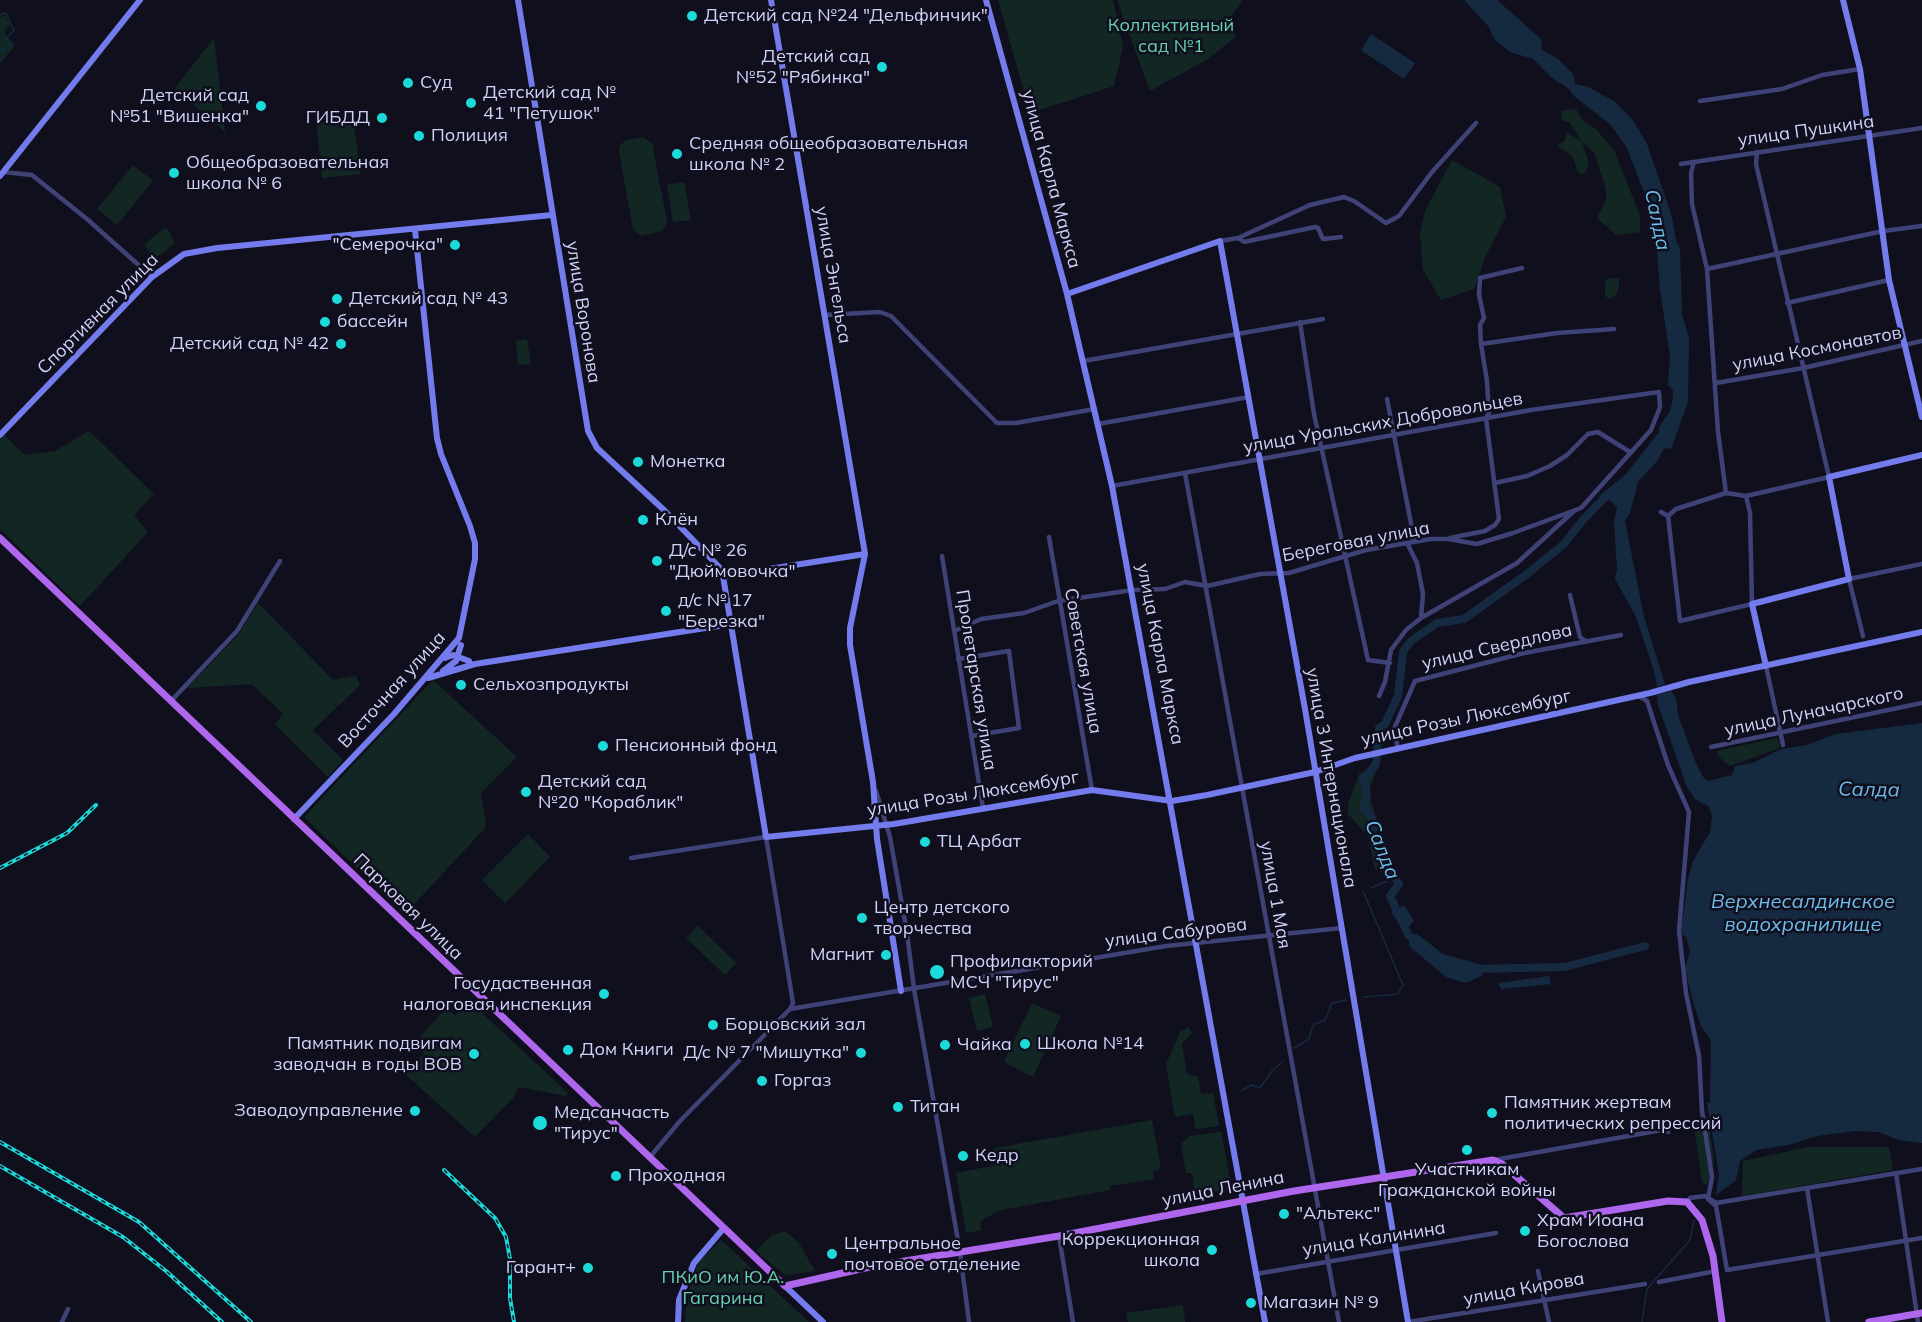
<!DOCTYPE html>
<meta charset="utf-8">
<style>
body{margin:0}
canvas{display:block;background:#100f1d}
</style>
<canvas width="1922" height="1322"></canvas>
<script>
const c = document.querySelector('canvas').getContext('2d');
c.lineJoin = 'round';
function fillPath(path, color) {
  c.fillStyle = color;
  c.fill(path, 'evenodd');
}
function shape(rows) {
  const path = new Path2D();
  for (const r of rows) {
    path.moveTo(r[0], r[1]);
    for (let i = 2; i < r.length; i += 2) path.lineTo(r[i], r[i + 1]);
  }
  return path;
}
function trace(path, color, width, dash) {
  c.strokeStyle = color;
  c.lineWidth = width;
  c.lineCap = dash ? 'butt' : 'round';
  c.setLineDash(dash || []);
  c.stroke(path);
}
function label(font, color, halo, rows, align = 'center') {
  c.font = font + ' Mulish,sans-serif';
  c.lineWidth = 5;
  c.setLineDash([]);
  c.textBaseline = 'middle';
  c.strokeStyle = halo;
  c.fillStyle = color;
  for (const [text, x, y, turn = 0] of rows) {
    c.save();
    c.translate(x, y);
    c.rotate((+turn || 0) * Math.PI / 180);
    c.textAlign = isNaN(turn) ? turn : align;
    if (halo) c.strokeText(text, 0, 0);
    c.fillText(text, 0, 0);
    c.restore();
  }
}
fillPath(shape([
 [998,0,1113,0,1123,47,1114,86,1030,113],
 [1117,0,1243,0,1228,20,1236,37,1206,60,1150,91],
 [5,15,10,24,4,32,15,46,0,63,0,18],
 [214,38,225,132,175,88],
 [1576,109,1585,123,1595,128,1614,150,1640,216,1640,232,1616,235,1597,218,1606,200,1606,189,1594,152,1582,142,1589,163,1585,173,1582,174,1578,173,1573,157,1556,145,1564,142,1567,133,1582,141,1569,122,1562,121,1561,111],
 [353,113,360,174,322,178,316,117],
 [643,137,652,143,667,222,662,231,640,236,633,229,619,152,620,145,627,140],
 [1452,160,1500,187,1506,217,1486,255,1474,289,1441,300,1423,270,1420,234,1425,211],
 [133,165,153,181,117,225,97,209],
 [684,182,691,220,673,222,667,185],
 [164,228,168,229,175,243,157,257,153,256,145,246,146,243],
 [1611,278,1619,278,1619,287,1616,295,1610,299,1605,296,1605,285,1606,280],
 [527,339,531,364,518,365,516,341],
 [89,431,154,494,134,515,148,532,80,606,0,529,0,440,4,435,25,455,55,451],
 [258,603,333,680,356,676,360,685,313,730,343,760,328,777,275,724,283,714,252,684,187,688,239,634],
 [433,680,517,757,481,793,486,827,405,914,304,817],
 [1777,738,1780,748,1730,766,1719,757,1717,751],
 [1366,770,1376,771,1370,787,1371,802,1392,867,1384,871,1375,869,1368,836,1348,814,1348,804,1359,774],
 [528,834,550,857,505,903,482,880],
 [698,926,736,963,725,975,686,938],
 [985,994,993,1027,977,1031,969,998],
 [469,1001,568,1093,566,1096,518,1087,513,1098,475,1137,405,1074,424,1054,415,1043,446,1008,455,1016],
 [1032,1003,1061,1016,1033,1077,1004,1062],
 [1189,1027,1192,1033,1182,1044,1187,1074,1198,1077,1201,1094,1213,1093,1219,1126,1196,1129,1193,1114,1176,1117,1173,1108,1166,1064,1180,1032],
 [1708,1117,1714,1161,1707,1185,1702,1182,1693,1121],
 [1152,1120,1161,1169,1153,1171,1154,1179,1110,1186,1110,1190,1001,1210,980,1221,981,1230,966,1233,956,1173,997,1165,995,1148],
 [1221,1132,1232,1189,1195,1195,1192,1173,1186,1173,1181,1144,1190,1136],
 [1808,1147,1889,1147,1893,1170,1742,1196,1743,1161],
 [785,1231,799,1243,815,1271,785,1275,756,1251,772,1235],
 [721,1240,809,1322,685,1322,686,1299,698,1263],
 [1183,1305,1185,1322,1128,1322,1126,1313]
]), '#122724');
fillPath(shape([
 [1464,0,1497,0,1541,39,1542,50,1558,59,1573,74,1575,84,1588,87,1614,101,1633,120,1647,144,1672,217,1676,240,1680,249,1682,315,1689,337,1688,402,1671,449,1664,448,1658,460,1638,482,1630,513,1625,521,1644,617,1665,684,1657,687,1654,671,1636,617,1615,579,1617,569,1614,522,1617,507,1609,500,1603,502,1599,496,1626,474,1659,432,1659,427,1670,411,1673,399,1673,390,1668,385,1670,357,1660,289,1656,241,1644,192,1627,148,1611,125,1574,96,1568,88,1552,78,1533,59,1510,52,1494,39,1489,27],
 [1371,34,1415,63,1404,79,1361,50],
 [1671,691,1676,698,1678,715,1695,761,1703,777,1708,781,1732,775,1735,766,1753,763,1781,749,1807,745,1836,734,1922,723,1922,1143,1898,1140,1879,1132,1855,1131,1817,1136,1789,1145,1756,1150,1740,1161,1736,1180,1716,1195,1719,1174,1707,1103,1710,1102,1711,1040,1701,1026,1692,998,1685,968,1690,951,1686,937,1681,933,1688,879,1693,861,1710,832,1712,816,1708,806,1695,799,1687,787,1658,705,1657,695],
 [1404,905,1414,921,1404,931,1391,912],
 [1417,934,1443,954,1479,964,1483,975,1466,983,1446,977,1409,946,1409,936],
 [1549,976,1551,984,1501,989,1498,983]
]), '#152a41');
trace(shape([
 [0,15,6,13,14,31,6,38,10,45,2,51,0,49],
 [1371,888,1394,878],
 [1363,891,1403,985,1398,994,1364,997],
 [1294,1048,1309,1039,1313,1025,1325,1020,1332,1003,1346,1000],
 [1241,1091,1252,1085,1260,1088,1272,1071,1283,1061],
 [1642,1322,1647,1289,1690,1240,1694,1220]
]), '#152a41', 1.5);
trace(shape([
 [1418,942,1409,936,1390,896,1399,884,1377,847,1372,819,1369,812,1363,809,1367,793,1363,780,1376,764,1379,728,1385,724,1398,696,1403,652,1411,641,1437,623,1464,619,1527,574,1564,544,1582,521,1609,493],
 [1473,969,1565,967,1645,946]
]), '#152a41', 8);
trace(shape([
 [1700,101,1782,89,1822,75,1860,69],
 [1694,162,1922,128],
 [1681,164,1694,162,1691,173,1692,204,1707,269,1718,432,1726,493],
 [3,172,32,175,87,219,152,277],
 [1238,238,1244,242,1315,227,1318,228,1323,239,1341,237],
 [1220,241,1238,238,1310,205,1344,197,1354,201,1386,223,1399,216,1432,172,1476,123],
 [1707,269,1883,231,1922,226],
 [1787,303,1889,280],
 [825,315,880,312,891,316,997,423,1016,423,1095,409],
 [1300,322,1314,414,1368,660,1390,663],
 [1481,344,1480,325,1484,318,1479,295,1480,278,1522,268],
 [1083,361,1323,319],
 [1716,383,1803,368,1922,341],
 [1387,399,1414,539,1408,545,1417,563,1423,594,1421,618],
 [1098,424,1249,397],
 [1185,473,1339,1322],
 [1495,483,1527,476,1550,466,1567,455,1588,434,1598,432,1630,452],
 [1661,512,1668,516,1676,509,1726,493,1746,496,1829,477,1756,164,1757,152],
 [1668,516,1680,621,1752,604,1750,513,1746,496],
 [1049,537,1092,790],
 [1450,538,1485,531,1495,525,1499,519,1486,418,1489,413,1487,381,1481,344,1557,333,1614,329],
 [942,556,983,808],
 [1570,595,1580,637,1586,641],
 [954,631,981,619,1024,613,1058,601,1133,590,1165,589,1185,582,1207,586,1260,574,1289,573,1366,550,1431,539,1448,539,1477,544,1513,533,1581,508,1651,430,1660,407,1659,392,1531,410,1112,486],
 [1863,636,1849,579,1922,564],
 [958,659,1009,651,1019,728,971,736],
 [1766,666,1783,745],
 [1379,696,1385,682,1391,650,1406,630,1421,618,1517,563,1574,511],
 [1639,696,1647,701,1668,765,1689,812,1679,931,1686,993,1699,1056,1702,1111,1712,1177,1708,1199,1716,1206,1727,1270,1922,1238],
 [171,701,237,631,280,561],
 [1711,747,1922,703],
 [1398,749,1394,729,1415,681,1524,653,1621,635],
 [876,791,890,837,907,933,914,989,960,1252,969,1322],
 [631,858,766,837,793,1003,790,1009],
 [650,1157,680,1121,790,1009,1166,946,1342,928],
 [1494,1160,1662,1130,1668,1132],
 [1896,1173,1918,1322],
 [1807,1188,1828,1322],
 [1687,1202,1690,1198,1705,1196,1716,1203,1922,1169],
 [1059,1236,1073,1322],
 [1538,1271,1549,1322],
 [1256,1274,1496,1233],
 [1659,1282,1716,1271],
 [62,1322,68,1309],
 [1408,1322,1645,1284]
]), '#3f4277', 4.5);
trace(shape([
 [518,0,588,431,597,448,665,511,722,570,766,837,894,824,1092,790,1172,801,1207,795,1315,772,1355,758,1650,693,1689,682,1922,632],
 [771,0,865,554,850,628,850,645,873,782,877,839,901,991],
 [986,0,1067,294,1112,486,1265,1322],
 [1843,0,1860,69,1889,280,1922,417],
 [0,176,140,0],
 [1067,294,1220,241,1305,709,1408,1322],
 [0,435,152,277,184,254,217,248,552,215],
 [724,576,865,554],
 [445,658,453,655,469,661],
 [1766,666,1752,604,1849,579,1829,477,1922,455],
 [443,671,456,661,461,645],
 [428,678,475,664,731,624],
 [294,819,394,714,459,638,475,559,475,543,470,526,441,454,437,438,415,230],
 [785,1286,823,1322],
 [678,1322,679,1300,694,1263,723,1229]
]), '#747ced', 6);
trace(shape([
 [0,538,785,1286,874,1266,1059,1236,1294,1191,1493,1160,1502,1164,1564,1218,1668,1201,1687,1202,1702,1220,1713,1256,1722,1322],
 [1869,1322,1922,1313]
]), '#ad66ec', 7);
const rail = shape([
 [0,868,67,833,96,805],
 [0,1142,139,1222,251,1322],
 [0,1166,123,1237,166,1271,222,1322],
 [444,1170,495,1218,506,1237,510,1259,510,1298,514,1322]
]);
trace(rail, '#1cd9da', 4);
trace(rail, '#100f1d', 1.5, [4.5]);
for (const [x, y, r, color] of [
 [692,16,6,"#1cd9da"],
 [882,67,6,"#1cd9da"],
 [408,83,6,"#1cd9da"],
 [471,103,6,"#1cd9da"],
 [261,106,6,"#1cd9da"],
 [382,118,6,"#1cd9da"],
 [419,136,6,"#1cd9da"],
 [677,154,6,"#1cd9da"],
 [174,173,6,"#1cd9da"],
 [455,245,6,"#1cd9da"],
 [337,299,6,"#1cd9da"],
 [325,322,6,"#1cd9da"],
 [341,344,6,"#1cd9da"],
 [638,462,6,"#1cd9da"],
 [643,520,6,"#1cd9da"],
 [657,561,6,"#1cd9da"],
 [666,611,6,"#1cd9da"],
 [461,685,6,"#1cd9da"],
 [603,746,6,"#1cd9da"],
 [526,792,6,"#1cd9da"],
 [925,842,6,"#1cd9da"],
 [862,918,6,"#1cd9da"],
 [886,955,6,"#1cd9da"],
 [937,972,8,"#1cd9da"],
 [604,994,6,"#1cd9da"],
 [713,1025,6,"#1cd9da"],
 [1025,1044,6,"#1cd9da"],
 [945,1045,6,"#1cd9da"],
 [568,1050,6,"#1cd9da"],
 [861,1053,6,"#1cd9da"],
 [474,1054,6,"#1cd9da"],
 [762,1081,6,"#1cd9da"],
 [898,1107,6,"#1cd9da"],
 [415,1111,6,"#1cd9da"],
 [1492,1113,6,"#1cd9da"],
 [540,1123,8,"#1cd9da"],
 [1467,1150,6,"#1cd9da"],
 [963,1156,6,"#1cd9da"],
 [616,1176,6,"#1cd9da"],
 [1284,1214,6,"#1cd9da"],
 [1525,1231,6,"#1cd9da"],
 [1212,1250,6,"#1cd9da"],
 [832,1254,6,"#1cd9da"],
 [588,1268,6,"#1cd9da"],
 [1251,1303,6,"#1cd9da"]
]) {
  const dot = new Path2D();
  dot.arc(x, y, r, 0, 2 * Math.PI);
  c.fillStyle = color;
  c.fill(dot);
  trace(dot, '#100f1d', 2);
}
label('18px', '#d2d1f9', '#100f1d', [
 ["Детский сад №24 \"Дельфинчик\"",704,16],
 ["Детский сад",870,57,"right"],
 ["№52 \"Рябинка\"",870,78,"right"],
 ["Суд",420,83],
 ["Детский сад №",483,93],
 ["41 \"Петушок\"",483,114],
 ["Детский сад",249,96,"right"],
 ["№51 \"Вишенка\"",249,117,"right"],
 ["ГИБДД",370,118,"right"],
 ["Полиция",431,136],
 ["Средняя общеобразовательная",689,144],
 ["школа № 2",689,165],
 ["Общеобразовательная",186,163],
 ["школа № 6",186,184],
 ["\"Семерочка\"",443,245,"right"],
 ["Детский сад № 43",349,299],
 ["бассейн",337,322],
 ["Детский сад № 42",329,344,"right"],
 ["Монетка",650,462],
 ["Клён",655,520],
 ["Д/с № 26",669,551],
 ["\"Дюймовочка\"",669,572],
 ["д/с № 17",678,601],
 ["\"Березка\"",678,622],
 ["Сельхозпродукты",473,685],
 ["Пенсионный фонд",615,746],
 ["Детский сад",538,782],
 ["№20 \"Кораблик\"",538,803],
 ["ТЦ Арбат",937,842],
 ["Центр детского",874,908],
 ["творчества",874,929],
 ["Магнит",874,955,"right"],
 ["Профилакторий",950,962],
 ["МСЧ \"Тирус\"",950,983],
 ["Госудаственная",592,984,"right"],
 ["налоговая инспекция",592,1005,"right"],
 ["Борцовский зал",725,1025],
 ["Памятник подвигам",462,1044,"right"],
 ["заводчан в годы ВОВ",462,1065,"right"],
 ["Школа №14",1037,1044],
 ["Чайка",957,1045],
 ["Дом Книги",580,1050],
 ["Д/с № 7 \"Мишутка\"",849,1053,"right"],
 ["Горгаз",774,1081],
 ["Памятник жертвам",1504,1103],
 ["политических репрессий",1504,1124],
 ["Титан",910,1107],
 ["Заводоуправление",403,1111,"right"],
 ["Медсанчасть",554,1113],
 ["\"Тирус\"",554,1134],
 ["Кедр",975,1156],
 ["Участникам",1467,1170,"center"],
 ["Гражданской войны",1467,1191,"center"],
 ["Проходная",628,1176],
 ["\"Альтекс\"",1296,1214],
 ["Храм Иоана",1537,1221],
 ["Богослова",1537,1242],
 ["Коррекционная",1200,1240,"right"],
 ["школа",1200,1261,"right"],
 ["Центральное",844,1244],
 ["почтовое отделение",844,1265],
 ["Гарант+",576,1268,"right"],
 ["Магазин № 9",1263,1303]
], 'left');
label('18px', '#67cfac', '#100f1d', [
 ["Коллективный",1171,26],
 ["сад №1",1171,47],
 ["ПКиО им Ю.А.",723,1278],
 ["Гагарина",723,1299]
]);
label('18px', '#d2d1f9', '#100f1d', [
 ["улица Пушкина",1806,131,-8],
 ["улица Карла Маркса",1051,179,75],
 ["улица Энгельса",833,275,80],
 ["улица Воронова",583,312,81],
 ["Спортивная улица",98,314,-45],
 ["улица Космонавтов",1817,349,-11],
 ["улица Уральских Добровольцев",1383,423,-10],
 ["Береговая улица",1356,542,-11],
 ["улица Свердлова",1497,647,-13],
 ["улица Карла Маркса",1160,654,79],
 ["Советская улица",1083,661,80],
 ["Пролетарская улица",976,680,81],
 ["Восточная улица",392,690,-48],
 ["улица Луначарского",1814,712,-12],
 ["улица Розы Люксембург",1466,718,-12],
 ["улица 3 Интернационала",1331,778,80],
 ["улица Розы Люксембург",973,794,-9],
 ["улица 1 Мая",1275,895,80],
 ["Парковая улица",408,907,44],
 ["улица Сабурова",1176,933,-7],
 ["улица Ленина",1223,1189,-11],
 ["улица Калинина",1374,1239,-9],
 ["улица Кирова",1524,1289,-10]
]);
label('italic 20px', '#6cbcec', '#100f1d', [
 ["Салда",1657,220,78],
 ["Салда",1869,790,1],
 ["Салда",1382,850,68],
 ["Верхнесалдинское",1803,902],
 ["водохранилище",1803,925]
]);
</script>
